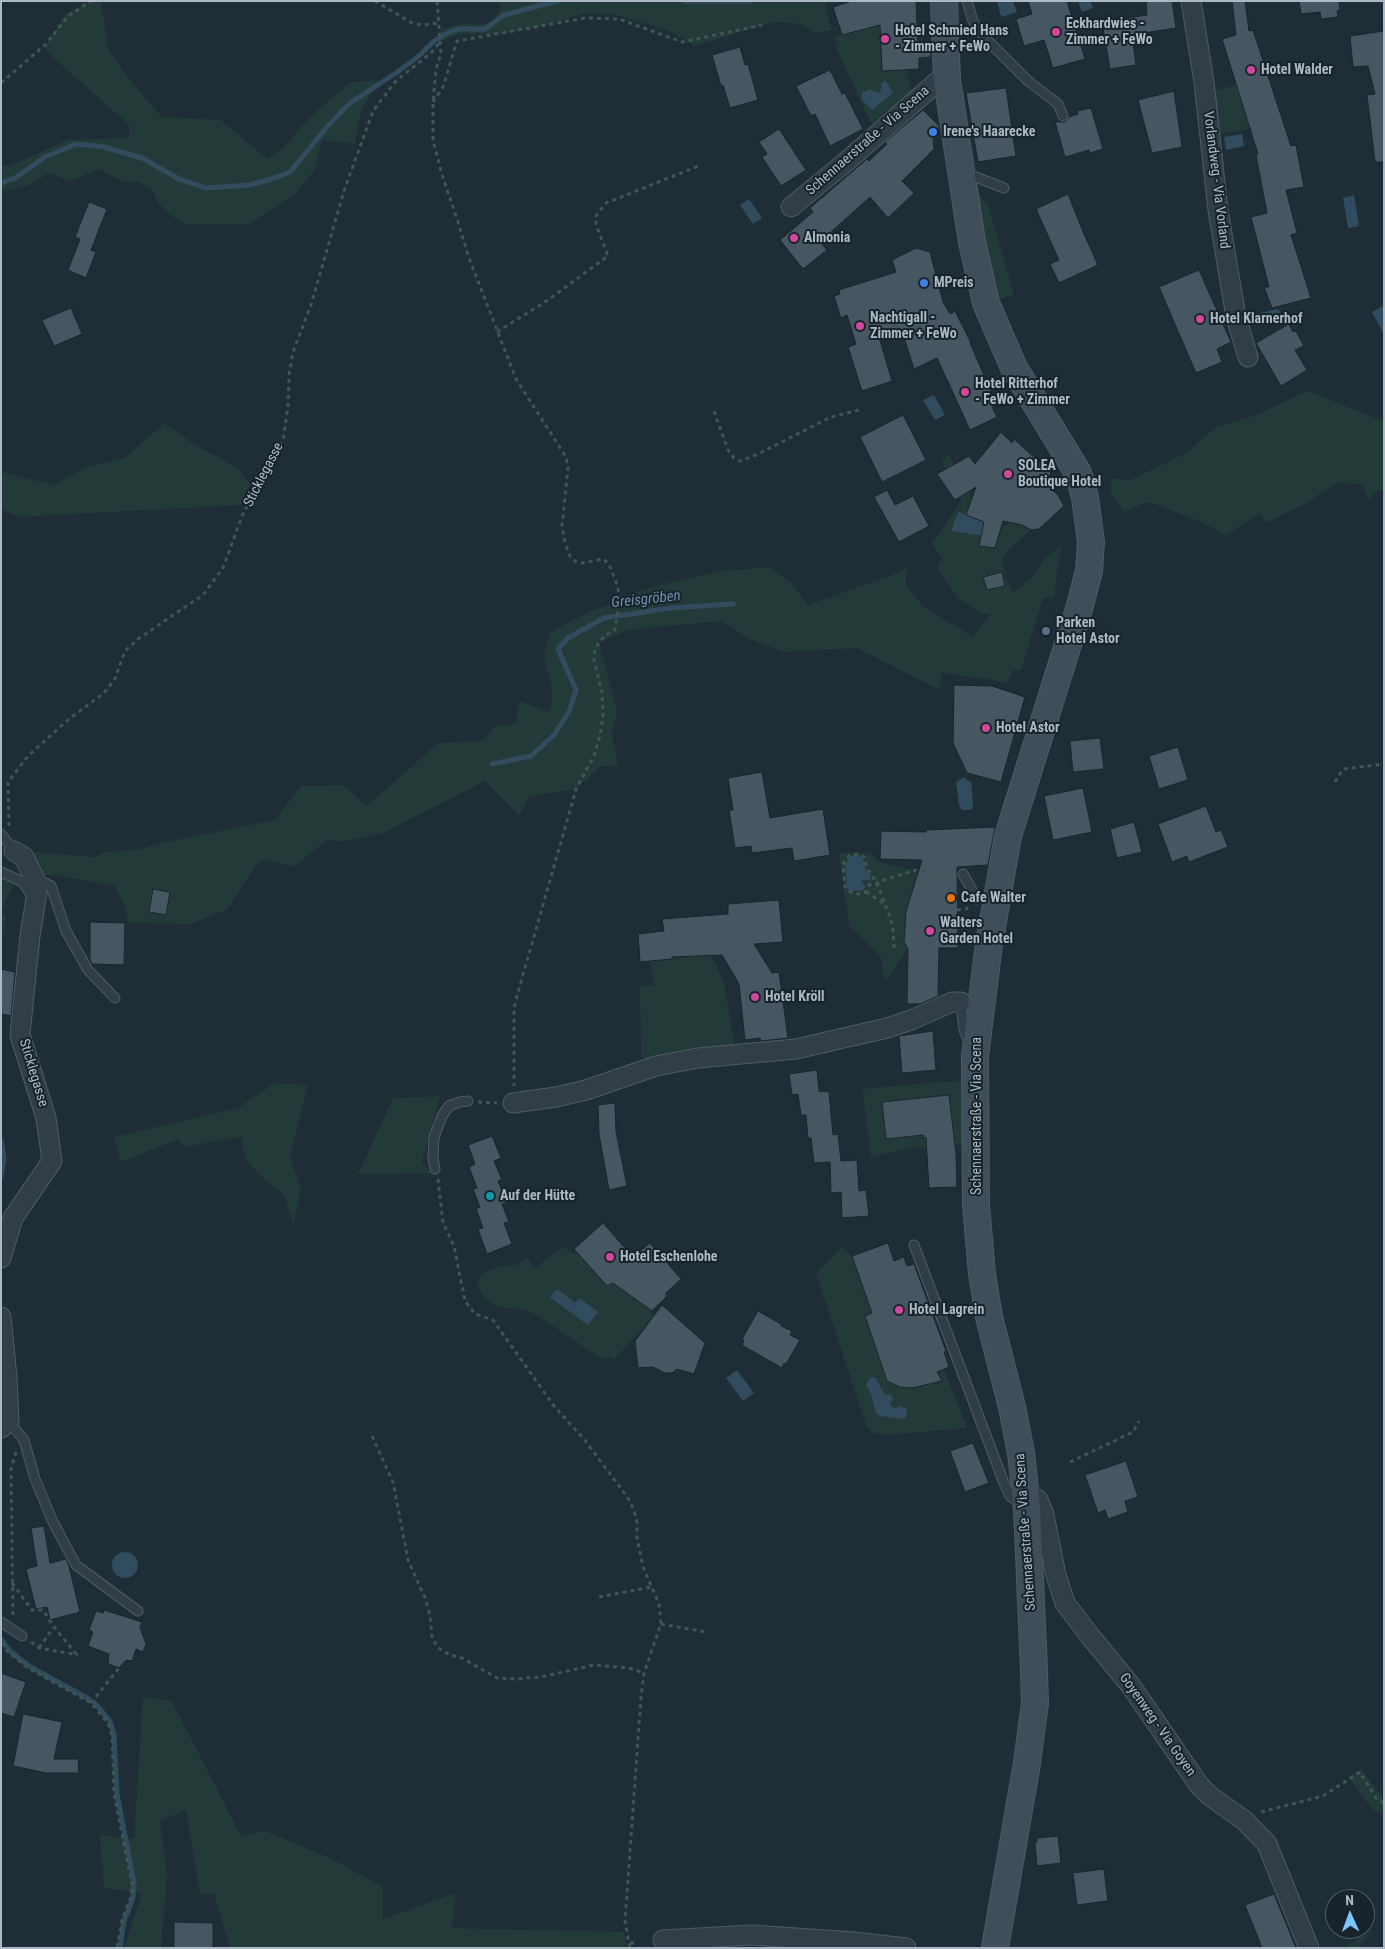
<!DOCTYPE html>
<meta charset="utf-8">
<style>
body{margin:0}
#map{position:relative;width:1385px;height:1949px;overflow:hidden;background:#1e2d36;font-family:"Roboto Condensed",sans-serif}
canvas{display:block}
.frame{position:absolute;inset:0;border:2px solid #acb9c4;pointer-events:none}
.north{position:absolute;left:1325px;top:1889px;width:50px;height:50px;box-sizing:border-box;background:#18232b;border:1px solid #535f68;border-radius:50%;rotate:358deg;font-size:14px;font-weight:700;line-height:20px;text-align:center;color:#acb9c4}
.north::after{content:'';display:block;margin:auto;width:18px;height:22px;background:#7ac3fb;clip-path:polygon(50% 0,100% 100%,50% 72%,0 100%)}
</style>
<div id="map">
<canvas width="1385" height="1949"></canvas>
<div class="frame"></div>
<div class="north">N</div>
</div>
<script>
const c = document.querySelector('canvas').getContext('2d');
c.lineJoin = 'round';
function fillPath(path, color) {
  c.fillStyle = color;
  c.fill(path, 'evenodd');
}
function shape(rows) {
  const path = new Path2D();
  for (const r of rows) {
    if (r.length === 3) {
      path.moveTo(r[0] + r[2], r[1]);
      path.arc(r[0], r[1], r[2], 0, 2 * Math.PI);
      continue;
    }
    path.moveTo(r[0], r[1]);
    for (let i = 2; i < r.length; i += 2) path.lineTo(r[i], r[i + 1]);
  }
  return path;
}
function trace(path, color, width, dash) {
  c.strokeStyle = color;
  c.lineWidth = width;
  c.lineCap = dash ? 'butt' : 'round';
  c.setLineDash(dash || []);
  c.stroke(path);
}
function label(font, color, halo, rows, align = 'center') {
  c.font = font + ' "Roboto Condensed",sans-serif';
  c.lineWidth = 4;
  c.setLineDash([]);
  c.textBaseline = 'middle';
  c.strokeStyle = halo;
  c.fillStyle = color;
  for (const [text, x, y, turn = 0] of rows) {
    c.save();
    c.translate(x, y);
    c.rotate((+turn || 0) * Math.PI / 180);
    c.textAlign = isNaN(turn) ? turn : align;
    if (halo) c.strokeText(text, 0, 0);
    c.fillText(text, 0, 0);
    c.restore();
  }
}
fillPath(shape([
 [90,1,101,1,108,49,133,84,162,117,221,120,267,159,284,147,312,115,351,82,379,80,361,111,355,144,322,140,314,171,294,195,249,224,185,224,167,213,157,201,152,189,138,182,121,181,99,169,70,181,49,173,31,184,16,189,1,190,1,165,9,166,68,140,129,138,129,125,44,49,64,16],
 [498,1,824,1,832,30,815,33,801,24,774,22,695,46,667,30,612,14,586,13,535,28,500,34,460,34,440,41,440,29,464,23,481,25,491,22,502,8],
 [880,25,882,71,906,70,912,93,871,124,836,48,837,44,834,37],
 [1237,85,1251,129,1219,134,1213,91],
 [974,188,988,205,1014,294,1000,299,984,244],
 [1307,391,1384,421,1384,490,1377,491,1369,501,1362,484,1336,483,1303,505,1266,523,1260,513,1226,535,1199,521,1152,503,1144,503,1125,512,1110,492,1112,478,1129,481,1186,453,1215,428,1256,415],
 [164,423,194,444,237,468,250,484,241,505,19,517,1,509,1,472,54,485,84,468,125,458],
 [949,455,972,498,966,515,958,512,951,531,981,536,979,546,994,548,1002,526,1010,523,1022,525,1031,530,1010,548,1002,560,1006,580,1013,593,1033,576,1044,558,1061,546,1054,597,1043,598,1021,670,1014,670,1006,684,994,680,941,673,940,690,857,648,784,652,752,640,721,621,628,630,599,642,617,712,612,733,618,765,600,767,576,789,530,796,519,815,485,781,383,833,341,842,328,839,294,867,263,859,254,868,228,909,191,924,128,923,124,904,114,886,56,875,41,875,30,856,36,852,94,857,106,852,138,850,157,844,275,820,301,786,343,785,367,806,438,743,483,741,495,726,516,724,519,701,549,712,552,700,551,683,544,659,549,633,588,612,618,602,620,597,661,585,720,571,771,567,792,584,808,605,892,575,907,568,906,586,924,607,973,637,991,614,980,613,958,598,937,568,942,558,931,543,938,536,961,501,941,459],
 [870,852,878,862,918,871,906,911,904,942,907,949,885,983,881,957,849,926,839,853],
 [1,872,16,877,2,911,6,918,2,940,1,940],
 [711,955,724,981,735,1050,649,1060,645,1057,641,1057,640,986,654,985,650,961,668,958],
 [964,1080,962,1144,911,1148,871,1157,862,1089],
 [275,1083,308,1085,290,1156,301,1189,293,1225,285,1196,264,1179,245,1159,241,1137,184,1147,178,1139,121,1162,114,1137,238,1108],
 [440,1096,422,1162,431,1173,358,1174,393,1098],
 [563,1246,572,1254,577,1252,606,1286,613,1283,652,1311,654,1322,650,1320,614,1360,608,1356,602,1359,535,1314,522,1309,497,1307,483,1297,477,1284,481,1274,499,1267,516,1265,527,1257,534,1269],
 [842,1247,852,1256,872,1313,865,1317,887,1381,907,1381,908,1388,912,1388,937,1382,938,1384,942,1380,936,1371,944,1369,967,1428,887,1435,875,1433,867,1428,816,1273],
 [143,1697,172,1701,241,1836,265,1831,330,1858,383,1887,383,1919,456,1893,452,1928,624,1932,627,1948,230,1948,214,1894,200,1894,186,1810,160,1821,167,1875,161,1948,124,1948,142,1893,104,1888,100,1835,134,1839],
 [1361,1769,1384,1799,1384,1815,1372,1809,1348,1777],
 [1374,1930,1356,1948,1342,1948]
]), '#233b38');
fillPath(shape([
 [997,1,1013,1,1017,12,1001,17],
 [1078,1,1090,1,1093,8,1082,12],
 [886,81,893,93,872,110,862,100,862,93,869,89,879,93,882,87,881,84],
 [1242,134,1244,146,1226,150,1224,137],
 [1354,195,1359,226,1348,228,1343,198],
 [749,199,762,218,753,224,740,205],
 [1383,306,1384,332,1383,333,1372,312],
 [1277,309,1280,311,1279,318,1263,323,1259,313],
 [934,395,945,415,935,420,923,400],
 [958,512,992,524,989,537,951,531],
 [962,778,966,778,967,781,971,781,973,805,971,810,962,810,959,805,956,782],
 [858,855,863,858,865,868,870,874,870,880,862,880,862,882,865,886,864,890,858,891,849,890,847,886,845,865,851,856],
 [557,1289,575,1303,579,1298,598,1312,588,1325,550,1297],
 [737,1370,754,1393,743,1401,726,1378],
 [875,1377,884,1394,891,1395,893,1399,890,1403,892,1407,898,1408,900,1406,907,1409,906,1417,903,1419,880,1416,876,1413,871,1394,866,1385,870,1378],
 [125,1565,13]
]), '#314c5e');
trace(shape([
 [685,1,750,1],
 [1,183,15,178,45,157,76,144,104,147,142,158,179,179,206,188,250,185,271,179,290,172,328,126,350,103,396,73,420,55,433,42,445,34,458,29,485,29,504,15,557,1],
 [492,764,531,756,554,735,569,712,576,690,558,649,568,638,604,618,671,608,733,604],
 [1,1140,4,1158,1,1177],
 [1,1639,10,1651,29,1666,89,1699],
 [95,1703,110,1721,114,1735,117,1794,134,1882,133,1898,124,1921,120,1948]
]), '#314c5e', 5);
const building = shape([
 [852,1,916,1,918,45,931,44,931,57,919,58,919,69,882,71,880,25,842,35,833,7,852,1],
 [1028,1,1067,1,1085,59,1053,68,1044,40,1024,46,1016,19,1032,14,1028,1],
 [1154,1,1172,1,1176,28,1132,35,1136,65,1110,69,1102,22,1147,15,1146,2,1154,1],
 [1232,1,1245,1,1249,31,1253,30,1291,146,1296,145,1304,187,1286,190,1297,233,1291,235,1311,298,1272,308,1264,287,1269,287,1251,217,1267,213,1256,155,1258,154,1222,39,1236,35,1232,1],
 [1299,1,1339,1,1340,10,1337,11,1338,17,1321,19,1320,12,1301,14,1299,1],
 [1384,31,1384,162,1375,162,1367,95,1375,94,1368,66,1353,67,1350,36,1384,31],
 [740,47,745,65,748,64,758,100,730,108,723,85,721,86,712,55,740,47],
 [830,70,842,94,845,93,863,129,830,146,815,114,811,116,796,86,830,70],
 [1006,88,1016,156,978,162,966,93,1006,88],
 [1174,91,1182,147,1152,153,1138,100,1174,91],
 [1091,108,1103,149,1090,153,1089,150,1065,157,1055,122,1065,122,1069,117,1078,114,1077,111,1091,108],
 [923,110,939,126,939,129,933,136,934,149,902,181,914,193,888,218,870,197,820,242,827,250,803,269,780,240,812,213,813,212,810,208,867,159,869,161,887,144,885,142,923,110],
 [779,129,806,170,781,186,762,157,767,154,759,142,779,129],
 [1068,194,1084,234,1098,265,1059,283,1050,264,1059,260,1036,209,1068,194],
 [89,202,107,209,91,250,96,252,86,278,68,270,80,239,75,237,89,202],
 [916,248,930,252,943,302,950,314,955,311,971,343,970,343,997,405,992,407,997,417,970,430,937,358,914,369,902,331,879,337,892,381,862,391,848,347,856,344,847,315,841,318,834,296,840,294,839,290,896,272,892,260,916,248],
 [1199,270,1231,342,1217,349,1222,362,1196,373,1159,287,1199,270],
 [71,308,82,334,54,346,42,320,71,308],
 [1289,324,1293,332,1296,331,1304,346,1295,350,1307,370,1281,386,1256,343,1289,324],
 [903,415,926,460,882,482,860,437,903,415],
 [1001,432,1012,443,1014,439,1051,473,1049,476,1053,479,1048,486,1058,495,1064,506,1039,529,1031,530,1022,525,1003,521,995,548,979,546,984,522,966,515,976,487,955,500,937,474,969,456,975,464,1001,432],
 [887,490,895,505,913,496,929,526,899,542,874,497,887,490],
 [1002,572,1005,586,987,590,983,577,1002,572],
 [954,685,992,686,1025,697,1001,782,967,773,953,743,954,685],
 [1100,738,1104,769,1073,772,1070,741,1100,738],
 [1178,747,1188,780,1159,789,1149,756,1178,747],
 [762,772,770,818,823,809,830,855,794,861,792,848,752,853,751,846,735,848,729,810,733,810,728,778,762,772],
 [1083,788,1092,832,1053,840,1044,796,1083,788],
 [1206,806,1216,832,1221,830,1228,847,1189,862,1187,856,1172,862,1158,824,1206,806],
 [1134,822,1142,852,1117,858,1110,829,1134,822],
 [995,827,988,865,957,867,958,948,939,948,938,996,920,1004,907,1004,908,949,904,942,906,911,922,860,880,859,881,831,926,832,926,830,995,827],
 [153,889,170,892,166,915,149,912,153,889],
 [779,900,783,942,754,944,772,973,779,972,788,1038,761,1041,760,1038,745,1040,739,984,722,955,672,957,672,959,640,962,638,934,664,931,662,919,728,914,728,904,779,900],
 [90,922,125,923,124,965,92,964,90,960,90,922],
 [1,969,15,972,11,1016,1,1014,1,969],
 [933,1031,936,1070,902,1073,899,1036,933,1031],
 [817,1070,819,1091,829,1092,833,1135,838,1134,841,1161,857,1160,859,1191,866,1190,869,1216,842,1218,841,1192,831,1193,830,1162,814,1163,811,1138,808,1138,806,1115,801,1115,798,1094,792,1095,789,1074,817,1070],
 [949,1095,956,1154,957,1187,929,1188,926,1137,923,1138,923,1135,886,1139,882,1102,949,1095],
 [615,1103,616,1132,627,1186,609,1190,599,1134,598,1105,615,1103],
 [492,1136,501,1158,494,1161,502,1180,498,1181,507,1202,502,1204,509,1222,504,1223,512,1244,487,1254,478,1229,483,1228,476,1209,480,1207,473,1189,477,1188,469,1167,475,1164,468,1145,492,1136],
 [603,1223,633,1257,650,1243,681,1279,665,1294,667,1296,652,1311,613,1283,607,1286,574,1249,603,1223],
 [888,1243,894,1261,904,1257,907,1266,914,1264,946,1351,944,1352,949,1367,937,1372,942,1381,912,1388,900,1387,887,1381,865,1316,872,1313,852,1256,888,1243],
 [662,1305,705,1343,694,1374,677,1369,672,1373,665,1373,653,1367,638,1368,635,1341,662,1305],
 [758,1311,781,1324,781,1326,792,1331,790,1335,800,1340,786,1364,784,1363,782,1368,742,1345,744,1340,742,1339,758,1311],
 [973,1443,989,1483,965,1492,950,1451,973,1443],
 [1126,1461,1138,1497,1125,1501,1128,1512,1108,1519,1105,1510,1098,1513,1085,1475,1126,1461],
 [44,1526,50,1563,66,1559,69,1566,80,1612,50,1620,47,1607,36,1609,26,1569,37,1566,31,1528,44,1526],
 [104,1610,142,1622,140,1627,146,1644,143,1652,136,1649,132,1661,126,1660,119,1668,108,1664,109,1654,88,1646,93,1632,89,1630,96,1611,103,1613,104,1610],
 [1,1673,26,1682,14,1717,1,1713,1,1673],
 [23,1714,62,1722,54,1759,78,1759,79,1773,46,1773,13,1766,23,1714],
 [1058,1836,1061,1863,1037,1866,1035,1843,1037,1842,1037,1838,1058,1836],
 [1104,1869,1108,1901,1077,1905,1073,1873,1104,1869],
 [1274,1894,1281,1911,1296,1948,1262,1948,1245,1905,1274,1894],
 [174,1922,213,1923,213,1948,174,1948,174,1922]
]);
fillPath(building, '#465762');
trace(building, '#1a252d', 1);
const lane = shape([
 [967,1,973,21,986,39,1027,80,1058,104,1063,116],
 [964,176,973,176,1004,188],
 [1,834,14,851],
 [1,872,23,882,33,898],
 [963,874,977,899],
 [38,886,43,882,51,886,66,931,88,970,115,998],
 [961,1002,964,1030,969,1042],
 [435,1169,433,1158,434,1137,442,1116,449,1106,460,1102,468,1101],
 [914,1245,1004,1483,1010,1496,1021,1504],
 [9,1422,24,1440,35,1479,53,1522,76,1565,138,1611],
 [1,1622,22,1636]
]);
const street = shape([
 [1191,1,1204,82,1218,210,1236,317,1248,357],
 [791,207,847,161,937,82,947,80],
 [513,1103,556,1097,586,1090,656,1066,698,1058,796,1049,887,1028,911,1020,952,1002,961,1002],
 [1,1258,13,1218,52,1161,46,1118,20,1035,30,936,38,886,24,857,14,851],
 [1,1317,7,1377,9,1422,1,1428],
 [1025,1490,1038,1500,1044,1515,1056,1575,1065,1603,1090,1636,1131,1686,1199,1785,1210,1796,1245,1821,1267,1844,1309,1948],
 [663,1940,752,1935,854,1942,906,1948]
]);
const secondary = shape([
 [944,1,947,80,972,242,986,303,1014,368,1078,473,1085,497,1091,542,1089,571,1079,609,1008,836,989,944,975,1056,976,1205,982,1274,989,1317,1012,1407,1021,1453,1027,1508,1034,1671,1035,1703,1027,1763,995,1948]
]);
trace(lane, '#4f5c65', 11);
trace(street, '#4f5c65', 21);
trace(secondary, '#4f5c65', 28);
trace(shape([
 [375,1,412,23,422,25,439,23],
 [437,1,441,54,436,69,433,102,433,140,442,175,457,219,469,258,516,379,566,457,568,468,562,526,565,543,570,556,576,562,582,563,603,559,609,564,616,582,620,597,615,630,606,635,599,642,595,650,594,660,602,692,603,715,600,736,594,756,576,789,517,996,514,1008,514,1086],
 [1,83,46,44,68,16,91,1],
 [433,102,443,87,457,41,585,18,619,19,682,42,762,25],
 [497,332,548,300,608,256,596,225,596,216,606,203,701,165],
 [714,411,728,450,734,458,740,461,756,455,831,417,859,410],
 [1335,782,1343,769,1384,764],
 [9,826,8,782,28,756,69,719,104,693,115,679,125,651,138,639,203,595,223,568,242,516,283,440,288,407,289,375,293,352,311,305,344,191,373,111,395,82,431,53,440,42],
 [866,892,885,904],
 [957,910,967,909,967,904],
 [894,948,893,930,890,917,877,883,867,868,864,857,858,854,850,855,845,860,843,866,845,886,848,891,858,894,866,892,869,885,877,883,884,880,919,869,953,881],
 [478,1102,497,1103],
 [438,1179,443,1223,454,1246,465,1301,475,1314,493,1320,554,1406,583,1438,628,1498,634,1510,637,1523,637,1538,643,1567,659,1604,661,1624,644,1673,641,1697,625,1921,630,1948],
 [372,1436,393,1482,408,1560,425,1598,430,1615,432,1636,437,1647,450,1655,462,1658,497,1678,515,1679,541,1677,594,1665,629,1668,644,1673],
 [1070,1462,1133,1432,1139,1421],
 [12,1583,32,1610,43,1610,54,1627,77,1655],
 [599,1597,651,1587],
 [13,1615,11,1469,16,1452],
 [661,1624,706,1632],
 [31,1642,39,1648,78,1655],
 [1,1643,8,1652,28,1668,91,1703,108,1723,112,1735,114,1794,132,1884,131,1897,122,1920,117,1948],
 [39,1648,54,1627],
 [91,1703,119,1668],
 [1261,1812,1323,1796,1360,1772,1376,1798,1384,1803],
 [630,1943,637,1943]
]), '#405655', 3, [4, 4]);
trace(lane, '#323e47', 9);
trace(street, '#323e47', 19);
trace(secondary, '#404e5a', 26);
for (const [x, y, r, color] of [
 [1056,32,5,"#d1479c"],
 [885,39,5,"#d1479c"],
 [1251,70,5,"#d1479c"],
 [933,132,5,"#3f7fe0"],
 [794,238,5,"#d1479c"],
 [924,283,5,"#3f7fe0"],
 [1200,319,5,"#d1479c"],
 [860,326,5,"#d1479c"],
 [965,392,5,"#d1479c"],
 [1008,474,5,"#d1479c"],
 [1046,631,5,"#5c6f8a"],
 [986,728,5,"#d1479c"],
 [951,898,5,"#e8710a"],
 [930,931,5,"#d1479c"],
 [755,997,5,"#d1479c"],
 [490,1196,5,"#0f9aa8"],
 [610,1257,5,"#d1479c"],
 [899,1310,5,"#d1479c"]
]) {
  const dot = new Path2D();
  dot.arc(x, y, r, 0, 2 * Math.PI);
  c.fillStyle = color;
  c.fill(dot);
  trace(dot, '#18232b', 2);
}
label('bold 14px', '#acb9c4', '#18232b', [
 ["Eckhardwies -",1066,24],
 ["Zimmer + FeWo",1066,40],
 ["Hotel Schmied Hans",895,31],
 ["- Zimmer + FeWo",895,47],
 ["Hotel Walder",1261,70],
 ["Irene's Haarecke",943,132],
 ["Almonia",804,238],
 ["MPreis",934,283],
 ["Nachtigall -",870,318],
 ["Zimmer + FeWo",870,334],
 ["Hotel Klarnerhof",1210,319],
 ["Hotel Ritterhof",975,384],
 ["- FeWo + Zimmer",975,400],
 ["SOLEA",1018,466],
 ["Boutique Hotel",1018,482],
 ["Parken",1056,623],
 ["Hotel Astor",1056,639],
 ["Hotel Astor",996,728],
 ["Cafe Walter",961,898],
 ["Walters",940,923],
 ["Garden Hotel",940,939],
 ["Hotel Kröll",765,997],
 ["Auf der Hütte",500,1196],
 ["Hotel Eschenlohe",620,1257],
 ["Hotel Lagrein",909,1310]
], 'left');
label('14px', '#acb9c4', '#18232b', [
 ["Schennaerstraße - Via Scena",868,141,-41],
 ["Vorlandweg - Via Vorland",1216,180,83],
 ["Sticklegasse",264,475,-63],
 ["Sticklegasse",33,1073,73],
 ["Schennaerstraße - Via Scena",977,1116,-90],
 ["Schennaerstraße - Via Scena",1026,1532,-94],
 ["Goyenweg - Via Goyen",1157,1725,55]
]);
label('italic 15px', '#6b91aa', '#18232b', [
 ["Greisgröben",646,600,-6]
]);
</script>
